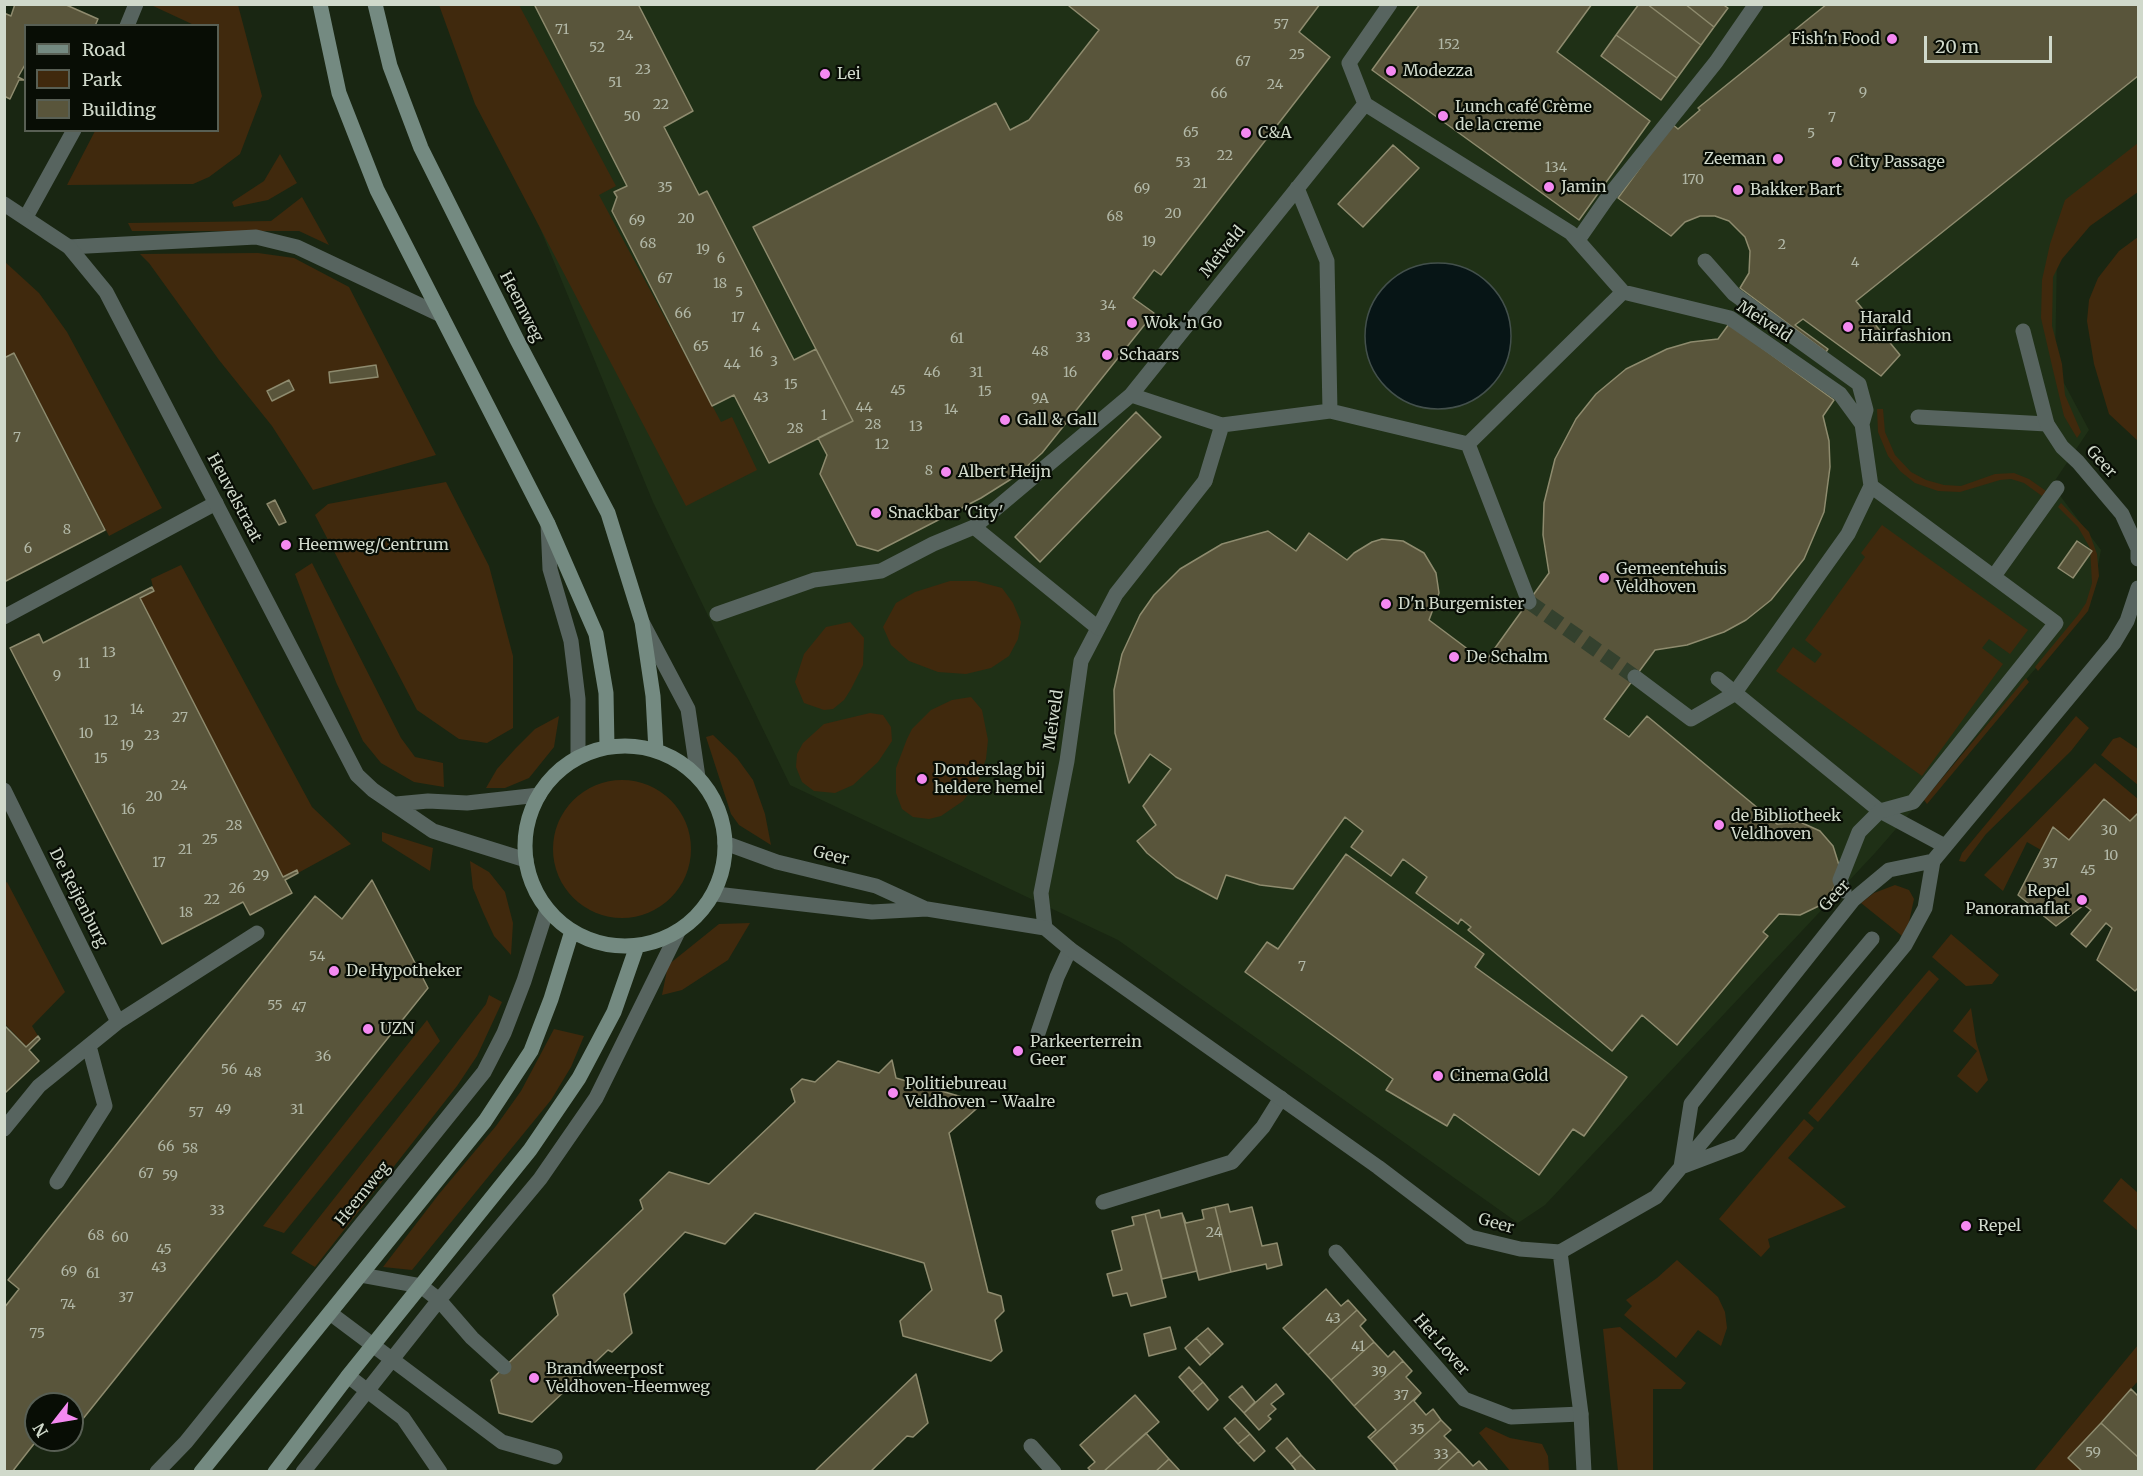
<!DOCTYPE html>
<meta charset="utf-8">
<style>
body{margin:0}
#map{position:relative;width:2143px;height:1476px;overflow:hidden;background:#192612;font-family:Merriweather,serif}
canvas{display:block}
.frame{position:absolute;inset:0;border:6px solid #d0d9cb;pointer-events:none}
.legend{position:absolute;left:24px;top:24px;width:195px;height:108px;box-sizing:border-box;background:#080d05;border:2px solid #585f54;margin:0;padding:8px 10px;list-style:none;font-size:18px;color:#d0d9cb}
.legend li{display:flex;align-items:center;gap:12px;height:30px}
.legend b{width:30px;border:2px solid #585f54}
.north{position:absolute;left:24px;top:1392px;width:60px;height:60px;box-sizing:border-box;background:#080d05;border:2px solid #585f54;border-radius:50%;rotate:239deg;font-size:16px;font-weight:700;line-height:24px;text-align:center;color:#d0d9cb}
.north::after{content:'';display:block;margin:auto;width:21px;height:27px;background:#f489f1;clip-path:polygon(50% 0,100% 100%,50% 72%,0 100%)}
.scale{position:absolute;left:1924px;top:36px;width:128px;height:27px;box-sizing:border-box;border:3px solid #d0d9cb;border-top:0;padding-left:8px;font-size:18px;line-height:21px;white-space:nowrap;color:#d0d9cb;-webkit-text-stroke:4px #080d05;paint-order:stroke}
</style>
<div id="map">
<canvas width="2143" height="1476"></canvas>
<div class="frame"></div>
<ul class="legend">
<li><b style="height:8px;background:#748a81"></b>Road</li>
<li><b style="height:16px;background:#40290d"></b>Park</li>
<li><b style="height:16px;background:#59553b"></b>Building</li>
</ul>
<div class="north">N</div>
<div class="scale">20 m</div>
</div>
<script>
const c = document.querySelector('canvas').getContext('2d');
c.lineJoin = 'round';
function fillPath(path, color) {
  c.fillStyle = color;
  c.fill(path, 'evenodd');
}
function shape(rows) {
  const path = new Path2D();
  for (const r of rows) {
    if (r.length === 3) {
      path.moveTo(r[0] + r[2], r[1]);
      path.arc(r[0], r[1], r[2], 0, 2 * Math.PI);
      continue;
    }
    path.moveTo(r[0], r[1]);
    for (let i = 2; i < r.length; i += 2) path.lineTo(r[i], r[i + 1]);
  }
  return path;
}
function trace(path, color, width, dash) {
  c.strokeStyle = color;
  c.lineWidth = width;
  c.lineCap = dash ? 'butt' : 'round';
  c.setLineDash(dash || []);
  c.stroke(path);
}
function label(font, color, halo, rows, align = 'center') {
  c.font = font + ' Merriweather,serif';
  c.lineWidth = 4.5;
  c.setLineDash([]);
  c.textBaseline = 'middle';
  c.strokeStyle = halo;
  c.fillStyle = color;
  for (const [text, x, y, turn = 0] of rows) {
    c.save();
    c.translate(x, y);
    c.rotate((+turn || 0) * Math.PI / 180);
    c.textAlign = isNaN(turn) ? turn : align;
    if (halo) c.strokeText(text, 0, 0);
    c.fillText(text, 0, 0);
    c.restore();
  }
}
fillPath(shape([
 [462,5,2138,5,2138,160,2057,256,2055,366,2089,430,2052,485,2101,550,2090,606,1875,853,1545,1205,1518,1223,1118,940,790,785,653,502,465,46]
]), '#1f3016');
fillPath(shape([
 [151,5,238,5,262,96,240,154,209,177,193,184,67,185,95,131,218,130,218,26,194,25],
 [439,5,519,5,616,186,599,195,721,422,732,417,757,470,686,506,475,104],
 [2138,143,2138,192,2090,226,2062,259,2053,277,2052,326,2062,364,2065,395,2081,432,2077,438,2064,416,2053,370,2041,318,2042,280,2050,244,2065,200],
 [280,154,297,183,268,200,234,207,232,202,264,181],
 [302,197,329,245,299,231,132,231,128,223,271,221],
 [2138,237,2138,441,2109,414,2094,364,2087,321,2089,300,2098,278,2119,251],
 [258,253,294,258,349,287,436,455,313,490,272,426,219,360,149,263,140,254],
 [4,261,39,293,67,332,162,508,109,536,15,354,5,358],
 [1877,409,1883,409,1885,432,1895,455,1911,472,1926,480,1944,485,1961,486,1995,474,2014,473,2029,479,2046,491,2042,496,2024,483,2011,479,2000,480,1960,492,1938,491,1915,483,1900,471,1888,456,1878,432],
 [446,482,489,566,513,656,513,728,487,743,459,739,417,710,315,515,328,504],
 [2061,503,2089,532,2097,554,2099,576,2088,611,2038,671,2035,667,2078,615,2086,603,2092,583,2090,548,2078,527,2058,507],
 [1882,525,2028,630,2010,654,1989,639,1982,648,2003,664,1922,776,1776,671,1793,647,1815,663,1822,654,1805,640,1865,557,1861,553],
 [312,563,401,738,415,757,443,763,444,787,414,782,381,763,363,741,336,682,295,574],
 [181,565,312,807,351,844,298,873,297,870,282,878,140,598,154,591,151,579],
 [950,581,976,581,1002,588,1013,603,1021,622,1018,639,1009,656,991,668,966,674,938,672,909,661,891,645,883,627,896,603,915,592],
 [850,622,864,638,863,665,851,689,844,700,833,709,824,710,804,703,795,682,804,654,826,627],
 [2026,678,2029,682,1927,804,1924,800],
 [971,697,982,710,988,740,986,759,978,781,963,801,941,816,929,819,913,817,902,809,896,793,896,768,907,739,912,729,931,710,952,700],
 [870,713,883,715,891,727,892,741,878,762,853,785,835,793,814,791,802,782,796,767,797,754,803,743,824,724],
 [559,716,554,747,529,778,505,788,486,788,497,769,515,749,535,729],
 [2076,716,2089,728,2071,751,1986,834,1965,862,1959,861,1962,853],
 [713,735,737,758,753,780,765,814,771,845,739,825,731,814,706,737],
 [2120,737,2138,749,2138,785,2101,755,2113,739],
 [2095,763,2138,799,2138,816,2136,814,2130,821,2104,799,2069,840,2053,827,2041,850,2027,842,2003,891,1984,875],
 [622,849,69],
 [382,832,433,848,430,871,382,841],
 [470,861,489,872,505,892,513,923,511,955,494,936,483,912,473,888],
 [7,882,65,992,32,1026,38,1036,26,1046,5,1024,4,884],
 [1895,885,1909,890,1914,899,1909,922,1902,936,1861,903,1874,893],
 [750,923,728,960,682,990,662,995,668,965,719,924],
 [1951,934,1999,975,1992,984,1966,986,1932,957],
 [1929,970,1939,979,1818,1122,1808,1113],
 [489,995,502,1002,477,1056,457,1086,315,1267,291,1253,438,1067,486,1004],
 [1971,1008,1976,1041,1988,1080,1977,1093,1957,1076,1977,1051,1953,1031],
 [427,1020,440,1041,284,1233,263,1226],
 [554,1029,584,1036,571,1067,551,1100,412,1270,383,1267,439,1194,496,1126,521,1091],
 [1804,1119,1814,1128,1788,1158,1846,1207,1768,1239,1770,1247,1761,1257,1719,1219],
 [2121,1178,2138,1193,2138,1231,2103,1201],
 [1677,1260,1718,1297,1725,1312,1727,1328,1721,1346,1698,1330,1676,1358,1624,1315,1632,1306,1626,1300,1657,1278],
 [1620,1327,1686,1383,1681,1389,1653,1389,1653,1471,1618,1471,1603,1329],
 [2138,1345,2138,1381,2068,1459,2082,1471,2033,1472],
 [1486,1427,1510,1438,1542,1444,1548,1456,1549,1471,1510,1471,1479,1433]
]), '#40290d');
const water = shape([
 [1438,336,73]
]);
fillPath(water, '#071516');
trace(water, '#43504c', 1.5);
const building = shape([
 [15,4,64,4,98,19,95,26,26,26,26,63,18,77,24,80,19,80,10,99,4,96,4,13,11,16,15,4],
 [534,4,638,4,693,111,664,127,699,195,707,191,794,360,816,349,853,421,769,463,734,395,712,406,612,211,617,197,614,192,627,186,534,4],
 [1070,4,1320,4,1299,32,1330,57,1161,275,1154,270,1133,298,1154,313,1042,453,1016,476,981,498,878,551,857,545,820,474,827,455,818,438,853,421,753,227,996,103,1010,130,1029,120,1099,30,1069,6,1070,4],
 [1420,4,1592,4,1557,52,1650,121,1579,220,1372,70,1420,4],
 [1639,4,1647,4,1701,45,1677,78,1616,35,1639,4],
 [1647,4,1685,4,1714,27,1701,45,1647,4],
 [1685,4,1722,4,1728,8,1714,27,1685,4],
 [1827,4,2138,4,2138,76,1856,301,1900,355,1881,376,1803,319,1795,325,1828,349,1826,352,1740,288,1749,273,1750,251,1745,237,1729,221,1715,216,1700,216,1685,222,1671,236,1618,198,1672,124,1678,129,1700,110,1698,108,1827,4],
 [1616,35,1677,78,1661,100,1601,56,1616,35],
 [1393,145,1419,168,1363,227,1338,204,1393,145],
 [1729,324,1834,400,1823,416,1829,441,1830,467,1824,512,1804,559,1771,600,1746,620,1724,632,1687,645,1655,650,1604,719,1629,737,1647,716,1777,824,1800,822,1820,831,1833,846,1839,865,1835,886,1823,904,1800,915,1779,914,1763,932,1768,936,1677,1045,1642,1015,1612,1051,1468,930,1471,927,1461,919,1458,924,1416,893,1427,877,1403,859,1391,876,1351,847,1363,831,1345,817,1293,889,1260,885,1226,875,1217,899,1176,877,1147,853,1137,841,1156,825,1143,806,1171,769,1150,754,1129,783,1115,733,1114,690,1122,654,1140,615,1154,595,1180,569,1222,544,1268,531,1296,551,1309,533,1347,560,1354,553,1372,542,1382,539,1403,541,1424,553,1436,573,1439,593,1429,620,1485,662,1549,573,1543,535,1544,503,1555,459,1576,419,1596,394,1626,369,1667,349,1691,342,1718,339,1729,324],
 [14,353,105,530,4,582,4,358,14,353],
 [376,365,378,377,330,383,329,372,376,365],
 [289,380,294,390,272,401,267,391,289,380],
 [1136,412,1161,437,1040,562,1015,537,1136,412],
 [275,500,286,522,279,525,267,504,275,500],
 [2077,541,2092,551,2073,578,2058,568,2077,541],
 [152,587,154,591,140,598,283,877,297,870,298,873,285,880,292,893,250,915,243,902,162,944,10,648,39,634,43,643,152,587],
 [2104,799,2130,821,2137,814,2138,816,2138,988,2135,991,2097,960,2112,928,2106,923,2086,947,2071,934,2091,910,2084,905,2056,926,2018,895,2053,827,2069,840,2104,799],
 [1346,854,1484,954,1475,967,1627,1077,1584,1136,1573,1129,1539,1175,1454,1114,1447,1126,1386,1090,1393,1079,1245,972,1267,942,1278,949,1346,854],
 [372,880,428,988,78,1425,72,1420,72,1404,36,1404,37,1440,12,1472,4,1472,4,1308,19,1289,8,1280,315,896,342,919,372,880],
 [4,1025,26,1047,38,1036,40,1039,29,1050,39,1061,5,1093,4,1025],
 [892,1060,896,1078,983,1103,949,1133,988,1292,1001,1296,1004,1311,995,1320,1002,1351,991,1361,903,1336,900,1321,932,1290,924,1263,755,1213,725,1244,685,1232,624,1294,632,1333,612,1352,608,1350,532,1422,499,1413,491,1380,558,1315,553,1295,643,1209,640,1200,669,1172,709,1184,795,1102,791,1089,802,1079,815,1082,838,1061,879,1073,892,1060],
 [1228,1204,1230,1212,1252,1207,1262,1246,1277,1243,1282,1265,1267,1269,1266,1264,1231,1272,1215,1207,1228,1204],
 [1215,1207,1231,1272,1199,1280,1182,1213,1186,1223,1204,1219,1202,1210,1215,1207],
 [1159,1210,1161,1218,1182,1213,1197,1271,1162,1279,1145,1214,1159,1210],
 [1145,1214,1166,1297,1131,1306,1127,1293,1113,1296,1107,1274,1122,1270,1112,1231,1134,1225,1132,1217,1145,1214],
 [1326,1289,1341,1306,1348,1300,1357,1310,1308,1355,1283,1328,1326,1289],
 [1357,1310,1366,1320,1360,1326,1374,1342,1331,1380,1308,1355,1357,1310],
 [1170,1327,1176,1349,1149,1356,1144,1334,1170,1327],
 [1208,1328,1223,1344,1211,1355,1196,1338,1208,1328],
 [1196,1338,1211,1355,1200,1365,1185,1348,1196,1338],
 [1374,1342,1388,1357,1394,1351,1403,1361,1354,1406,1331,1380,1374,1342],
 [1403,1361,1412,1371,1406,1377,1421,1393,1370,1439,1368,1437,1376,1430,1354,1406,1403,1361],
 [1189,1367,1203,1382,1192,1392,1179,1377,1189,1367],
 [916,1374,928,1423,913,1437,907,1436,870,1472,814,1472,916,1374],
 [1203,1382,1218,1400,1208,1410,1192,1392,1203,1382],
 [1276,1384,1284,1394,1271,1404,1276,1409,1268,1416,1271,1419,1259,1430,1244,1413,1276,1384],
 [1242,1386,1255,1402,1244,1413,1229,1397,1242,1386],
 [2131,1389,2138,1396,2138,1457,2101,1423,2131,1389],
 [1421,1393,1414,1401,1426,1415,1433,1409,1441,1420,1393,1464,1370,1439,1421,1393],
 [1135,1395,1159,1422,1103,1472,1092,1472,1088,1468,1095,1462,1080,1445,1135,1395],
 [1235,1418,1250,1434,1238,1444,1224,1428,1235,1418],
 [1441,1420,1451,1430,1444,1436,1459,1451,1436,1472,1399,1472,1393,1464,1441,1420],
 [2101,1423,2138,1457,2138,1472,2083,1472,2068,1458,2101,1423],
 [1146,1433,1169,1459,1155,1472,1103,1472,1146,1433],
 [1250,1434,1265,1451,1254,1461,1238,1444,1250,1434],
 [1287,1438,1301,1455,1291,1464,1276,1448,1287,1438],
 [1459,1451,1473,1466,1479,1461,1488,1471,1436,1472,1459,1451],
 [1301,1455,1316,1471,1315,1472,1297,1472,1291,1464,1301,1455],
 [1169,1459,1181,1472,1155,1472,1169,1459]
]);
fillPath(building, '#59553b');
trace(building, '#8e8b6e', 1.5);
trace(shape([
 [1529,602,1635,677]
]), '#34412e', 15, [15, 8]);
trace(shape([
 [1608,197,1716,62,1756,4],
 [69,247,256,237,297,247,441,315],
 [1918,417,2047,424],
 [548,524,550,569,571,641,578,699,578,757],
 [643,624,688,709,698,777],
 [1718,679,1880,811,1945,846],
 [1045,928,1041,893,1067,761,1081,661,1116,594,1205,481],
 [1038,1033,1057,977,1070,949],
 [1103,1202,1232,1162,1263,1127,1281,1098],
 [1336,1252,1464,1399,1511,1417,1581,1414],
 [361,1275,421,1286,439,1300,472,1338,504,1367],
 [330,1313,502,1442,555,1457],
 [348,1376,403,1418,440,1472],
 [157,1472,186,1442,484,1072,504,1033,524,981,547,909],
 [303,1472,439,1300,540,1179,596,1098,678,932]
]), '#57645f', 15);
trace(shape([
 [1365,104,1571,233,1623,292,1730,318,1840,394,1862,424],
 [1297,188,1327,261,1330,411],
 [1578,240,1608,197],
 [1131,395,1222,425,1330,411,1468,444,1623,292],
 [1468,444,1529,602],
 [1205,481,1222,425],
 [974,527,1098,628],
 [1994,576,2057,488],
 [717,614,814,580,881,571,933,544,974,527,1131,395,1365,104,1349,63,1390,4],
 [1635,677,1691,719,1734,694,1848,534,1871,486,1862,424,1866,410,1859,384,1734,294,1705,261],
 [1844,891,1840,880,1859,832,1880,811,1913,802,2056,623,1871,486]
]), '#57645f', 15);
trace(shape([
 [127,26,136,4],
 [26,217,74,130],
 [2023,331,2047,424,2062,447,2078,462,2122,514,2138,549,2138,559],
 [4,617,216,503],
 [4,790,118,1022,39,1086,4,1129],
 [725,843,777,862,876,886,924,908],
 [1933,861,1889,870,1853,900,1691,1104,1681,1167,1739,1145,1905,945,1925,908,1933,861,2114,643,2127,621,2138,588],
 [716,894,872,912,927,909,1045,928,1070,949,1378,1167,1470,1237,1520,1249,1560,1252,1656,1197,1872,939],
 [118,1022,257,933],
 [57,1182,105,1106,89,1046],
 [1560,1252,1581,1414,1584,1472],
 [1031,1446,1054,1472]
]), '#57645f', 15);
trace(shape([
 [4,204,69,247,106,292,357,775,373,790,433,831,526,860],
 [396,804,428,801,467,803,539,795]
]), '#57645f', 15);
trace(shape([
 [320,4,339,93,377,190,548,524,596,634,606,693,607,747],
 [375,4,390,66,421,148,517,340,608,513,642,622,653,696,656,751],
 [625,846,100],
 [201,1472,485,1121,531,1051,551,999,572,931],
 [275,1472,348,1376,530,1150,579,1078,614,1012,637,946]
]), '#748a81', 15);
for (const [x, y, r, color] of [
 [1892,39,6,"#f489f1"],
 [1391,71,6,"#f489f1"],
 [825,74,6,"#f489f1"],
 [1443,116,6,"#f489f1"],
 [1246,133,6,"#f489f1"],
 [1778,159,6,"#f489f1"],
 [1837,162,6,"#f489f1"],
 [1549,187,6,"#f489f1"],
 [1738,190,6,"#f489f1"],
 [1132,323,6,"#f489f1"],
 [1848,327,6,"#f489f1"],
 [1107,355,6,"#f489f1"],
 [1005,420,6,"#f489f1"],
 [946,472,6,"#f489f1"],
 [876,513,6,"#f489f1"],
 [286,545,6,"#f489f1"],
 [1604,578,6,"#f489f1"],
 [1386,604,6,"#f489f1"],
 [1454,657,6,"#f489f1"],
 [922,779,6,"#f489f1"],
 [1719,825,6,"#f489f1"],
 [2082,900,6,"#f489f1"],
 [334,971,6,"#f489f1"],
 [368,1029,6,"#f489f1"],
 [1018,1051,6,"#f489f1"],
 [1438,1076,6,"#f489f1"],
 [893,1093,6,"#f489f1"],
 [1966,1226,6,"#f489f1"],
 [534,1378,6,"#f489f1"]
]) {
  const dot = new Path2D();
  dot.arc(x, y, r, 0, 2 * Math.PI);
  c.fillStyle = color;
  c.fill(dot);
  trace(dot, '#080d05', 2);
}
label('14px', '#b2b8a7', null, [
 ["57",1281,25],
 ["71",562,30],
 ["24",625,36],
 ["152",1449,45],
 ["52",597,48],
 ["25",1297,55],
 ["67",1243,62],
 ["23",643,70],
 ["51",615,83],
 ["24",1275,85],
 ["9",1863,93],
 ["66",1219,94],
 ["22",661,105],
 ["50",632,117],
 ["7",1832,118],
 ["65",1191,133],
 ["5",1811,134],
 ["22",1225,156],
 ["53",1183,163],
 ["134",1556,168],
 ["170",1693,180],
 ["21",1200,184],
 ["35",665,188],
 ["69",1142,189],
 ["20",1173,214],
 ["68",1115,217],
 ["20",686,219],
 ["69",637,221],
 ["19",1149,242],
 ["68",648,244],
 ["2",1782,245],
 ["19",703,250],
 ["6",721,259],
 ["4",1855,263],
 ["67",665,279],
 ["18",720,284],
 ["5",739,293],
 ["34",1108,306],
 ["66",683,314],
 ["17",738,318],
 ["4",756,328],
 ["33",1083,338],
 ["61",957,339],
 ["65",701,347],
 ["48",1040,352],
 ["16",756,353],
 ["3",774,362],
 ["44",732,365],
 ["46",932,373],
 ["31",976,373],
 ["16",1070,373],
 ["15",791,385],
 ["45",898,391],
 ["15",985,392],
 ["43",761,398],
 ["9A",1040,399],
 ["44",864,408],
 ["14",951,410],
 ["1",824,416],
 ["28",873,425],
 ["13",916,427],
 ["28",795,429],
 ["7",17,438],
 ["12",882,445],
 ["8",929,471],
 ["8",67,530],
 ["6",28,549],
 ["13",109,653],
 ["11",84,664],
 ["9",57,676],
 ["14",137,710],
 ["27",180,718],
 ["12",111,721],
 ["10",86,734],
 ["23",152,736],
 ["19",127,746],
 ["15",101,759],
 ["24",179,786],
 ["20",154,797],
 ["16",128,810],
 ["28",234,826],
 ["30",2109,831],
 ["25",210,840],
 ["21",185,850],
 ["10",2111,856],
 ["17",159,863],
 ["37",2050,864],
 ["45",2088,871],
 ["29",261,876],
 ["26",237,889],
 ["22",212,900],
 ["18",186,913],
 ["54",317,957],
 ["7",1302,967],
 ["55",275,1006],
 ["47",299,1008],
 ["36",323,1057],
 ["56",229,1070],
 ["48",253,1073],
 ["49",223,1110],
 ["31",297,1110],
 ["57",196,1113],
 ["66",166,1147],
 ["58",190,1149],
 ["67",146,1174],
 ["59",170,1176],
 ["33",217,1211],
 ["24",1214,1233],
 ["68",96,1236],
 ["60",120,1238],
 ["45",164,1250],
 ["43",159,1268],
 ["69",69,1272],
 ["61",93,1274],
 ["37",126,1298],
 ["74",68,1305],
 ["43",1333,1319],
 ["75",37,1334],
 ["41",1358,1347],
 ["39",1379,1372],
 ["37",1401,1396],
 ["35",1417,1430],
 ["59",2093,1453],
 ["33",1441,1455]
]);
label('16px', '#d0d9cb', '#080d05', [
 ["Fish'n Food",1880,39,"right"],
 ["Modezza",1403,71],
 ["Lei",837,74],
 ["Lunch café Crème",1455,107],
 ["de la creme",1455,125],
 ["C&A",1258,133],
 ["Zeeman",1766,159,"right"],
 ["City Passage",1849,162],
 ["Jamin",1561,187],
 ["Bakker Bart",1750,190],
 ["Harald",1860,318],
 ["Hairfashion",1860,336],
 ["Wok 'n Go",1144,323],
 ["Schaars",1119,355],
 ["Gall & Gall",1017,420],
 ["Albert Heijn",958,472],
 ["Snackbar 'City'",888,513],
 ["Heemweg/Centrum",298,545],
 ["Gemeentehuis",1616,569],
 ["Veldhoven",1616,587],
 ["D'n Burgemister",1398,604],
 ["De Schalm",1466,657],
 ["Donderslag bij",934,770],
 ["heldere hemel",934,788],
 ["de Bibliotheek",1731,816],
 ["Veldhoven",1731,834],
 ["Repel",2070,891,"right"],
 ["Panoramaflat",2070,909,"right"],
 ["De Hypotheker",346,971],
 ["UZN",380,1029],
 ["Parkeerterrein",1030,1042],
 ["Geer",1030,1060],
 ["Cinema Gold",1450,1076],
 ["Politiebureau",905,1084],
 ["Veldhoven - Waalre",905,1102],
 ["Repel",1978,1226],
 ["Brandweerpost",546,1369],
 ["Veldhoven-Heemweg",546,1387]
], 'left');
label('16px', '#d0d9cb', '#080d05', [
 ["Meiveld",1223,252,-51],
 ["Heemweg",521,307,63],
 ["Meiveld",1764,322,33],
 ["Geer",2101,462,48],
 ["Heuvelstraat",234,498,62],
 ["Meiveld",1054,720,-82],
 ["Geer",831,856,14],
 ["Geer",1835,896,-47],
 ["De Reijenburg",78,898,63],
 ["Heemweg",363,1194,-51],
 ["Geer",1496,1224,16],
 ["Het Lover",1441,1345,49]
]);
</script>
